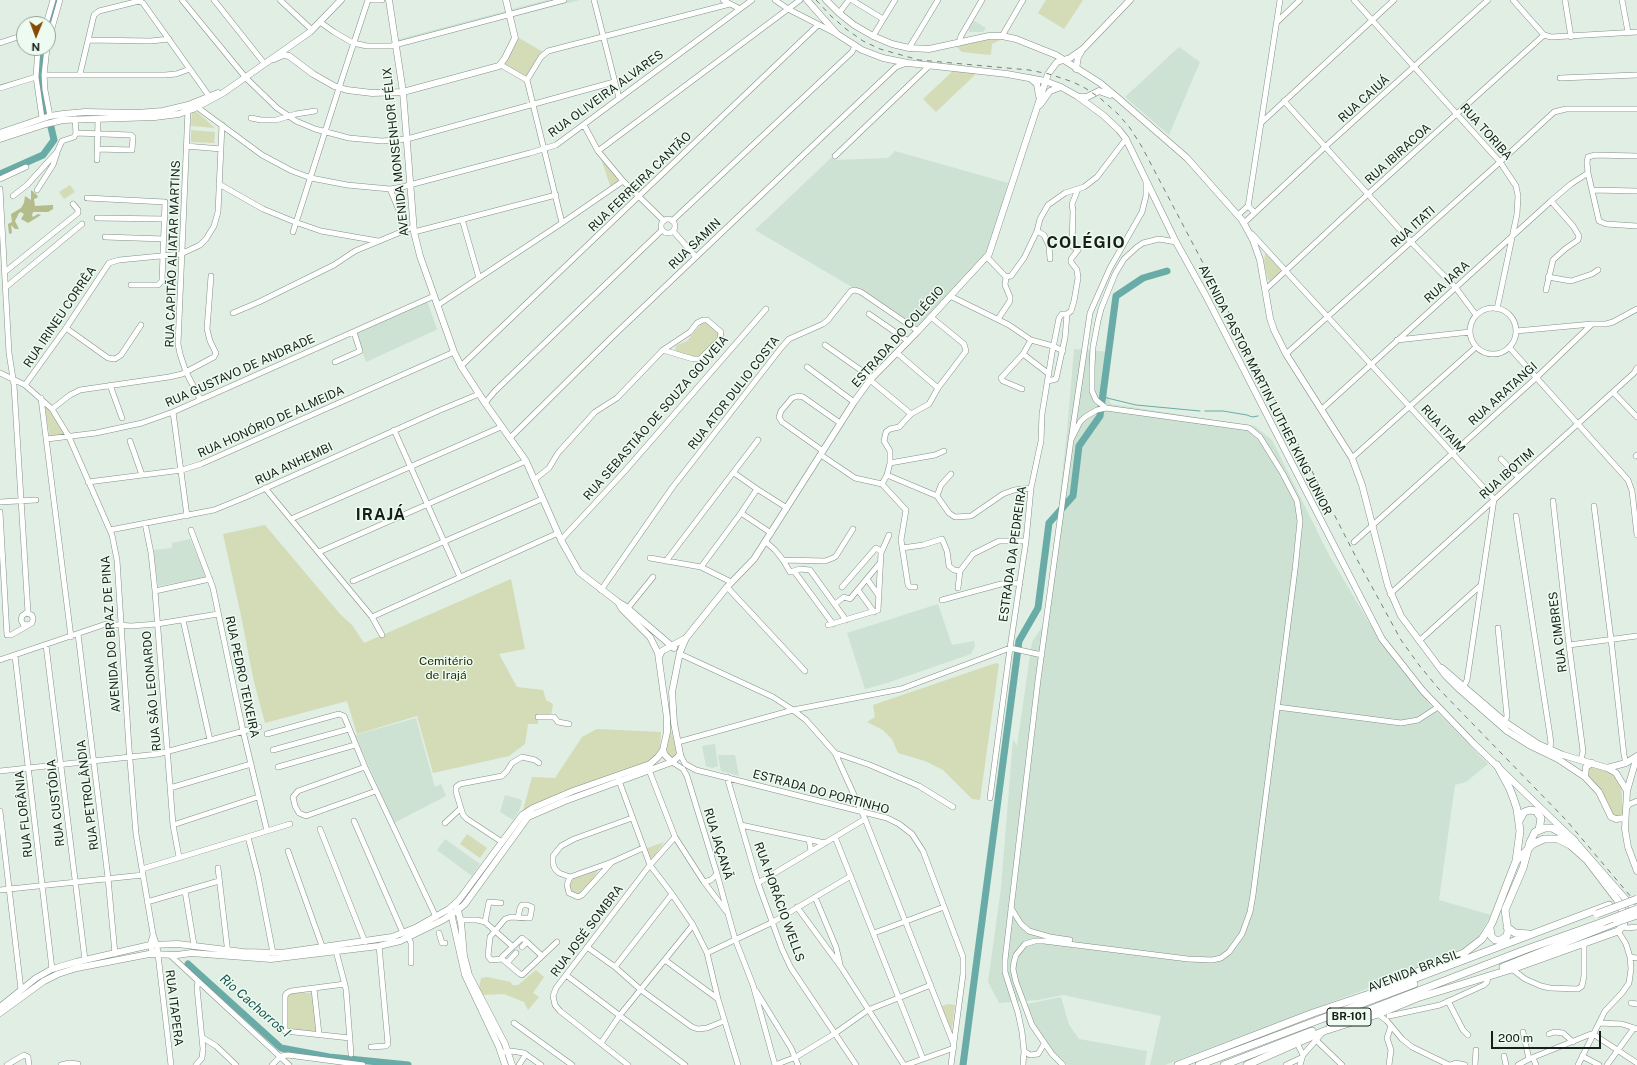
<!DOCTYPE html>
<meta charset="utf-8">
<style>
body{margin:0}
#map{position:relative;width:1637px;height:1065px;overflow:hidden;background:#e0eee3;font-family:"Public Sans",sans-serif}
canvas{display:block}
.north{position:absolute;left:16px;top:16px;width:40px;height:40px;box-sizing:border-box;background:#edfbf0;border:1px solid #98a39a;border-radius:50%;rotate:181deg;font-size:11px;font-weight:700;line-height:16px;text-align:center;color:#181e1a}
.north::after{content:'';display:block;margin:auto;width:14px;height:18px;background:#864b03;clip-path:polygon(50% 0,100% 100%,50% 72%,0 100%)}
.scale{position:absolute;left:1491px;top:1031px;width:110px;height:18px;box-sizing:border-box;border:2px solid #181e1a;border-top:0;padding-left:5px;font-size:12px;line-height:14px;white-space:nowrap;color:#181e1a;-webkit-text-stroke:3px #edfbf0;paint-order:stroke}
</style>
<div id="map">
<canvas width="1637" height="1065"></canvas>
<div class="north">N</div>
<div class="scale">200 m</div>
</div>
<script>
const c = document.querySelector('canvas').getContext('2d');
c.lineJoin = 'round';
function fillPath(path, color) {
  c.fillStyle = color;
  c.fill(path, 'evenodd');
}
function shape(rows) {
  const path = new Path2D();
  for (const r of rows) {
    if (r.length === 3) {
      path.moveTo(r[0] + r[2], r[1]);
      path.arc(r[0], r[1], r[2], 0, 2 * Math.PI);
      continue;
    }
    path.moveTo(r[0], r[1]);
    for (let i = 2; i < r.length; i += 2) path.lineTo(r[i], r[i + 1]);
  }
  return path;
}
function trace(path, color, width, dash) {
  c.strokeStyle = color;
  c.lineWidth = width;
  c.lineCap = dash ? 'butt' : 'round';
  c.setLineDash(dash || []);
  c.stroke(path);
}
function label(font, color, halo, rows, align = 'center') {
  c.font = font + ' "Public Sans",sans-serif';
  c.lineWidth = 3;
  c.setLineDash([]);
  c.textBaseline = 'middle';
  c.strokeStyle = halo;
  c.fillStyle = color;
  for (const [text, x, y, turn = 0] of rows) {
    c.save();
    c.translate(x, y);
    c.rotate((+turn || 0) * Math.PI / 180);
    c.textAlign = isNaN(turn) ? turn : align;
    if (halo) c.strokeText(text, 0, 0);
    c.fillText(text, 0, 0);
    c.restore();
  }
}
fillPath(shape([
 [547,0,580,0,398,46,396,40],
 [973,20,986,28,983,32,969,32,969,28],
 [1179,47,1200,62,1169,135,1125,97],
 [895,151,1008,183,989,253,918,326,755,230,833,156,836,160,888,158],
 [427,301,437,329,436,330,366,362,356,334],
 [1074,349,1112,352,1107,394,1111,404,1255,426,1272,440,1329,555,1368,621,1431,706,1488,764,1466,782,1455,785,1439,900,1491,915,1474,944,1459,954,1165,1065,1150,1065,1161,1016,1063,995,1038,1000,999,1003,988,982,1001,888,1013,739,1017,746,1032,642,1044,624,1052,568,1067,431],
 [190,539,206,576,204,578,158,586,153,550,172,548,172,543],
 [938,604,952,645,974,641,975,646,971,654,887,683,865,689,847,633],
 [416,718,435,787,441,784,446,796,394,823,355,735],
 [715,744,718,766,712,768,706,766,702,746],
 [718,755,735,755,739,776,721,771],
 [505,795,522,800,520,809,513,820,500,812],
 [445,839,480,864,472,876,437,850],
 [1061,997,1069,1025,1079,1039,1147,1051,1145,1065,1068,1065,1051,1052,1039,1034,1027,1004]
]), '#cde2d3');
fillPath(shape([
 [1046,0,1083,0,1064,29,1038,13],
 [519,38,543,52,528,77,504,65],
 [987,40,1000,40,992,44,991,54,990,55,962,52,956,46],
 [954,70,977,73,936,112,923,99],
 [196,111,215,128,191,126,192,113],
 [191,130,215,132,214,143,191,142],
 [600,156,621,181,611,188],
 [70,185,75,192,64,199,59,192],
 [1265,253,1281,270,1280,273,1270,281,1268,280,1264,263],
 [707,322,720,334,719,338,698,358,677,353,675,349,677,345,687,341,702,323],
 [44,404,52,411,67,436,50,437],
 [265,525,340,614,353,626,364,643,511,579,525,649,499,654,517,687,543,690,546,700,553,704,551,717,538,717,538,724,528,724,525,744,509,756,433,773,417,716,357,734,347,701,265,723,254,682,240,611,223,534],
 [996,663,999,664,980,800,972,799,943,770,925,761,898,753,892,739,883,730,867,722,875,717,873,705],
 [597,729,661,732,660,749,653,762,522,814,532,777,555,778,582,737],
 [668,731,671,731,678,755,672,760,664,751],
 [1592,767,1612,773,1621,784,1623,813,1622,816,1615,816,1611,812,1608,802,1599,788,1587,775,1586,769],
 [467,834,487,848,480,858,460,844],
 [664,842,653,858,648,857,645,849],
 [598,870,589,887,583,892,578,894,573,893,569,888,569,883,572,879],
 [536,970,544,977,533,993,539,997,528,1010,524,1002,504,994,483,995,479,988,481,978,487,977,511,982,512,985,518,985],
 [288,992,312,993,317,1033,287,1030],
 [949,1004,955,1005,951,1036,941,1006]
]), '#d4dbb7');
fillPath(shape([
 [31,190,38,196,37,198,34,199,35,206,52,205,53,205,53,209,48,212,33,212,32,215,33,217,38,214,41,215,28,223,21,219,24,214,21,212,19,213,15,221,19,229,15,229,11,225,12,233,9,234,8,224,12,222,11,214,21,208,24,203,25,196,31,200]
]), '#b3bc8a');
trace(shape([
 [1103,397,1136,405,1200,411],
 [1205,411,1223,411,1247,415,1252,417,1258,416]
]), '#69aca7', 1);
trace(shape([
 [48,28,56,0],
 [43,48,40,68,41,85,45,111],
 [0,174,43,155,54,140,51,127],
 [188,964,281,1048,329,1057,408,1065],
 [963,1065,1019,641,1038,608,1049,523,1073,496,1079,446,1100,416,1116,296,1143,278,1167,271]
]), '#69aca7', 7);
const minor = shape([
 [182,0,246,78,277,108,296,121,315,129,349,138,382,141,407,139,614,82],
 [214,0,264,63],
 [280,0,312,30],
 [372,0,382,0],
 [594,0,619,98],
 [723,0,740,9],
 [775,0,788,9,837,34],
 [852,0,883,19],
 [1354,0,1500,162,1516,186,1518,196,1517,214,1497,309],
 [1513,0,1544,35,1551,37,1637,32],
 [1565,0,1571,37],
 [1622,0,1628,32],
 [839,13,849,0],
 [320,22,334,32,353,43,367,46,391,46,564,0],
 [1277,22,1300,0],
 [46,24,53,0],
 [873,36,895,0],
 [1002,36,1023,0],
 [88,40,151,41,169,39],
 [48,42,60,0],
 [0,43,24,35],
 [959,43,961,36,982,0],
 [38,48,36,77,42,118],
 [47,48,44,75,45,90,50,116],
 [909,48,938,0],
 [501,65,527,80],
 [80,74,94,15,99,11,139,1,143,3,209,96],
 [44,75,165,75,176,74,190,69],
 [1560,78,1637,75],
 [527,80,541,57,548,51,730,4],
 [527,80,562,223],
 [0,88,36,77],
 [1284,101,1411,242,1456,288,1476,315],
 [197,107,262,155,292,171,311,178,347,185,390,189,402,187,530,153,556,145,752,0],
 [188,109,178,344,180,354,186,372,200,399],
 [251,118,261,120,276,120,296,114,315,111],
 [75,119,76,133],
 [1262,122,1394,0],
 [584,125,598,151,623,181,664,221],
 [186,146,221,149],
 [598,151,800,0],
 [835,156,929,66],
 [1637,156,1595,155,1588,157,1587,162,1588,173,1599,221,1606,224,1637,226],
 [97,160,98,119],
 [0,179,26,167],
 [219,184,263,209,295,222,321,231,378,241],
 [0,189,9,353,14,385,28,613],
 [390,189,407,229],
 [37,190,53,165,57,153],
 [1593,190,1637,191],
 [13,196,27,185,57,152,62,141,74,137,76,133,131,135,133,137,132,150,97,149],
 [87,198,165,202,162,281,158,285,131,285],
 [1248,207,1280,0],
 [1238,215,1248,206,1254,212],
 [97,218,165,219],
 [462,219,479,278],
 [668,226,7],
 [672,221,852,52,855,46],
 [1244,223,1326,146,1488,0],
 [673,231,696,257],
 [1037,231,1044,235,1049,246,1050,259],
 [293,232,339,88,368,0],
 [414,232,556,195],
 [1252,234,1494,499],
 [105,237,164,239],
 [987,257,1006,277,1005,285,1010,297,1010,301,998,319],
 [6,271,78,213,78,210,73,204],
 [1006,277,1011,276,1024,258,1037,231,1040,219,1048,205,1065,193,1084,187,1097,177,1126,139],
 [1548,277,1571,281,1592,274,1598,270],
 [6,287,82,224],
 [1266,289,1368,194,1544,35],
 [1546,290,1553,260,1565,249,1578,240,1579,236,1573,226,1551,201],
 [950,296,1009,325,1031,340,1053,346,1063,351],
 [438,305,562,223,623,181],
 [1493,331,23],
 [233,313,259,302,334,265,355,251,413,227],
 [869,314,908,341],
 [66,328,108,358,115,359,121,355,141,325],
 [1516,331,1592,324],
 [1397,340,1470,332],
 [825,345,872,378],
 [1509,347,1628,480,1632,491,1637,535],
 [897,353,938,388],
 [1023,354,1049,374],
 [1286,354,1500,162,1554,112,1566,109,1637,109],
 [335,362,360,351,354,332],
 [461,366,818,25],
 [807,367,854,402],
 [0,373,25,385,52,409,69,437,112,535,117,560,129,748,136,834,153,934,157,946,171,1065],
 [870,380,911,414,929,404,938,388,966,351,964,344,931,317],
 [1048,381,1056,379,1065,338,1067,314],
 [25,385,66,328,109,263,119,260,181,254,200,245,206,239,214,226,218,212,222,125],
 [110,385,122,418],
 [1022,389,1003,381,1001,378,1023,354,1031,340],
 [1613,392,1637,417],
 [41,398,71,637],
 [485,403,495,391,662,230],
 [1106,408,1096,400,1092,391,1092,367,1093,347,1098,321,1101,309,1115,274,1124,259,1137,247,1143,243,1159,239,1176,242],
 [52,409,70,395,80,390,169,377,182,374,214,357,216,353,210,341,207,329,211,276],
 [1322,409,1551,201,1571,184,1588,173],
 [173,412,187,516],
 [394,430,460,577],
 [510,438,611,338,822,137,896,67,907,63],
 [47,439,96,433,142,423,173,412,434,296],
 [130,441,142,475],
 [823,451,782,422,779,417,781,411,792,398,798,396,803,397,840,423],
 [821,455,855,478,882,484],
 [1636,456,1637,455],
 [1352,458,1476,347],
 [1501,459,1518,477],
 [890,463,890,451,884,441,886,432,890,429,899,427,911,414],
 [734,473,757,489,787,508],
 [887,475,937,496,949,513,955,517,971,516,1003,494,1014,490,1031,488],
 [534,480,549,468,558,453,595,412,617,398,663,350,690,332,697,323,703,320,707,320,721,332,720,339,700,359,693,359,663,350],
 [88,482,182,470,201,464,454,352],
 [882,484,906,510,901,540,908,585,910,587,915,587],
 [882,484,887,475,890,463,935,455,944,451],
 [265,488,372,617,382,635],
 [937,496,941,485,951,474],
 [1553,501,1569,645,1583,751,1581,760],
 [0,502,36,500],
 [1594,506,1611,639,1624,755,1626,763],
 [0,512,7,635,11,635,32,623,33,619,32,615,26,613,22,616,21,620,23,624,28,625],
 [741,513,771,533],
 [1516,516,1549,729,1551,743,1549,750],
 [291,519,501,427],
 [145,523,151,553,155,591,173,825,179,857],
 [110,530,214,510,246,497,438,411,479,394],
 [191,530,213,588,243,731,267,831],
 [561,540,624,472,766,309],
 [766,542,775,550,783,560,825,561,833,558,836,556,853,529],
 [1354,542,1536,378,1592,324,1606,324,1613,322,1637,309],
 [902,548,923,545,942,539,947,551,949,566,954,570,960,571],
 [319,552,526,461],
 [650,558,701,567,731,582],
 [783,560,790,572,800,569,810,570,846,620],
 [666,561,758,440],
 [701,567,741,513,757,489],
 [794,571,833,624],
 [867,579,879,596],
 [353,581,542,499],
 [727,587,805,671],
 [842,587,875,549,876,548,881,551],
 [958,588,960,571,973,554,999,541,1026,541],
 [601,590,672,488,781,348,789,339,823,324,828,320,851,291,855,290,861,292,918,331],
 [858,590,874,612],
 [155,591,210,579],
 [1390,594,1634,373,1637,368],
 [942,600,1001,584,1020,583],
 [835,604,844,597,850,599,880,563],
 [628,608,653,577],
 [372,617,558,533],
 [183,620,210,740],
 [828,625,878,610,881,553,889,535],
 [1498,628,1507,716,1505,722],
 [78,634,108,878,115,954],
 [1419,641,1481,585],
 [46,645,85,960],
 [1569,645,1637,636],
 [680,654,773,697,793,710,806,720,835,753,865,819,954,1045],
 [15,656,52,969],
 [0,660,106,624,131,626,157,624,218,614],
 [1464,686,1467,680,1494,499],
 [1277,707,1401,723,1418,720,1438,707],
 [538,717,554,717,558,722,569,724],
 [267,734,339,714,344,716,365,767,436,917],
 [678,742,793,710,901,689,1010,648,1042,655],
 [273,750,349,729],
 [835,753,870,765,919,786,953,807],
 [680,754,685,764,696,770,887,818,899,824,912,834,923,851,963,957,963,974,951,1065],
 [672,762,683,769,687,776,717,874,735,939,753,985,775,1065],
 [278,767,355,745],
 [365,767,298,791,293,797,295,806,299,813,306,816,376,791],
 [649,770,675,837,704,882,726,911],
 [0,771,158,754,259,727],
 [727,777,758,883,782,949,791,968,856,1065],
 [618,778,650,865,672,894,693,925,707,953,718,999,738,1065],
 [170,788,251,764],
 [990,798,1010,648,1026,541,1031,488,1041,441,1042,414,1052,353,1059,318,1062,314,1067,314,1071,311,1074,301,1078,278,1077,270,1071,262,1071,259,1078,250,1072,246,1073,211,1072,204,1078,189],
 [1626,808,1630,804,1637,801],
 [0,811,21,990],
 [632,818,574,839,561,846,553,856,553,864,555,869,559,873,570,877,612,862,643,848],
 [354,821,403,933],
 [445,823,460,809],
 [173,825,258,797],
 [741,825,825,843],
 [320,829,365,942],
 [248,837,258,876,273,953],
 [835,837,923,1059],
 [809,839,811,851],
 [502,842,467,819,463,815,456,792,456,787,460,784,502,776,507,771,512,763,522,757,535,760,539,763],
 [288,851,322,946],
 [218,868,228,954],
 [142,869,290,824],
 [570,877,567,885,569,893,578,897,582,895,611,863],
 [704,882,711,880,717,874],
 [758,883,865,819],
 [0,890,143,875],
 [185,891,194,945],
 [815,897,836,947,840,964],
 [147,902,219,881],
 [797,907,841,967,904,1065],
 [1011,908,1021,924,1029,931,1050,937,1070,940],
 [460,920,477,920,485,922,512,946],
 [485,922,489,902,501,903],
 [1623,926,1627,928,1637,927],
 [439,933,442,943,445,943],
 [874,933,944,907],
 [153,935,150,945,151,949,158,954],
 [408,937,411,943,411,963],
 [527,942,542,956],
 [587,947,615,967,641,990,692,1027,698,1029,707,1028,724,1021],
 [336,951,346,989,351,1054],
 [516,953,507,963,502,959,491,960,488,956,490,937,505,919,511,917,527,918,530,918,532,907,527,905,522,905,520,908,518,918],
 [707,953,773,922,851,876],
 [170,955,289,1065],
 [1630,957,1637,958],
 [502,959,502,957,522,938,527,942,522,947],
 [665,960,718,999],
 [507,963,520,974,522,975,557,942],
 [615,967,672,894],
 [1512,969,1525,979,1541,986,1550,988,1578,989,1582,986,1584,976,1584,943],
 [566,975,685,1065],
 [345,984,291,991,287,993,285,996,285,1031,350,1038],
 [314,989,319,1034],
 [756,991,791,1048,798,1065],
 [1448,1001,1463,1030,1468,1035],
 [1631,1003,1637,1004],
 [1378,1014,1387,1021,1402,1039,1412,1047,1449,1065],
 [1389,1016,1440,1005,1484,985,1487,982,1488,977],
 [514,1023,572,1065],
 [1599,1023,1622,1024,1637,1029],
 [1523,1032,1529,1059],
 [1549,1034,1554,1032,1563,1033,1573,1042],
 [203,1038,216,1046,236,1065],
 [1316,1040,1342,1065],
 [601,1043,620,1015,693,925],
 [1297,1043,1303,1055],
 [371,1047,386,1046,388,1044,379,946],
 [1024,1051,1030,1055,1038,1054,1044,1044],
 [504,1052,511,1051,524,1053,541,1065],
 [1504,1056,1506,1065],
 [1582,1056,1599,1065],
 [1533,1058,1536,1065],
 [7,1065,24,1055,28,1057,29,1065],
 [61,1065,69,1063,78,1064],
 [196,1065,202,1058,203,1049,197,988,198,981],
 [272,1065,281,1056,288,1055,363,1065],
 [519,1065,526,1054],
 [628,1065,560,1011,555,1005,553,996,556,988,650,865,675,837],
 [775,1065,796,1057,834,1034,868,1010,931,985],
 [906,1065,954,1048],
 [1023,1065,1024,1051,1022,1032,1018,1013,1005,972,1005,960,1038,680,1071,440,1090,313,1110,268,1142,212,1146,196,1146,182],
 [1063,1065,1052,1054,1032,1025,1016,982,1013,969,1014,962,1016,955,1025,944,1035,941,1044,941,1188,959,1212,960,1221,958,1229,952,1242,934,1250,912,1253,895,1295,570,1300,521,1297,501,1283,474,1260,437,1249,428,1106,408,1097,410,1085,417,1080,422,1071,440],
 [1286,1065,1301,1058],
 [1300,1065,1303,1055,1323,1032],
 [1389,1065,1391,1050,1387,1038,1391,1026],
 [1450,1065,1456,1063,1465,1065],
 [1475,1065,1476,1050],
 [1518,1065,1529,1059,1591,1034,1593,1034,1637,1063],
 [1578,1065,1605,1011,1622,993,1629,983,1631,969,1630,957,1626,944,1618,931],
 [1607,1065,1634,1028]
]);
const major = shape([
 [389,0,403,92,414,232,420,256,454,352,461,366,485,403,526,461,561,540,579,572,618,602,625,606,674,648],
 [807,0,837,34,862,50,883,58,908,63,1007,74,1045,81,1061,87,1077,96,1103,115,1119,130,1126,139,1176,242,1206,296,1382,639,1423,691,1473,743,1574,840,1637,912],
 [826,0,839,13,854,25,873,36,892,44,909,48,929,49,989,36,1002,36,1016,39,1056,55,1100,83,1118,98,1187,158,1242,220,1253,240,1260,260,1270,318,1274,330,1286,354,1352,458,1362,485,1388,586,1401,616,1445,675,1458,688,1507,731,1529,745,1558,759,1585,777,1599,792,1611,817,1616,819,1625,818],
 [274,59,283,55,289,56,313,74,334,86,347,90,372,93,403,92,499,66,505,58,515,38,506,0],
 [1076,69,1078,57,1081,52],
 [1030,78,1037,84,1039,96],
 [1080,97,1087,97,1099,91,1110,95],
 [1040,105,1050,91,1061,87],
 [0,133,50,116,63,114,85,112,137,113,163,111,188,105,218,93],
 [0,139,46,124,63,120,155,117,179,114,193,109,223,93,310,32,341,0],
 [659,657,662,651,686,638,727,587,754,559,854,402,870,380,918,331,989,254,1048,74,1057,62,1070,58,1083,49,1130,0],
 [1442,668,1505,722,1538,744,1563,755,1607,768,1616,773,1627,791,1625,829,1628,847,1637,871],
 [663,750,665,755,672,762],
 [1607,768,1626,763,1637,756],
 [1585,777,1586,767,1592,763],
 [1627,791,1637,756],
 [457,907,461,922,464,956,469,975,505,1044,512,1065],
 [451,913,465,975,499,1047,505,1065],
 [0,1007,36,978,52,969,76,962,150,945,178,944,243,952,281,953,392,937,415,928,449,909,459,900,522,815,533,808,573,791,650,764,658,757,663,750,667,732,667,718,658,653,650,637,622,609,618,602],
 [0,1013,44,981,58,974,77,968,149,954,177,955,191,953,271,959,379,946,400,941,443,920,458,910,465,904,528,817,565,801,672,762,678,757,680,754,674,723,672,692,680,652,686,638]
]);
const highway = shape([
 [1519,821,1524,812,1530,810,1536,811,1541,818,1539,830],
 [1507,927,1515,933,1529,934],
 [1490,928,1491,936,1495,940,1501,940,1507,936,1508,931,1505,910,1523,868,1530,842,1535,832,1545,828,1552,828,1574,840],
 [1503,967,1617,922],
 [1394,981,1464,953,1482,939,1492,923,1516,861,1520,831,1517,809,1513,797,1509,787,1497,765],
 [1330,1025,1527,949,1603,922],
 [1178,1065,1313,1013,1411,980,1609,905],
 [1199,1065,1414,984],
 [1224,1065,1312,1031],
 [1247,1065,1324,1031,1378,1014,1417,998,1512,969,1618,931,1623,926,1625,918,1619,902,1587,860,1570,845,1558,839,1544,839,1533,844,1516,861]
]);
trace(minor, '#839187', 6);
trace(major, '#839187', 7);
trace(highway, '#839187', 8);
trace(minor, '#fff', 5);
trace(major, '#fff', 6);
trace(highway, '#fff', 7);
trace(shape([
 [816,0,831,16,846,29,863,41,880,49,919,60,1029,70,1049,74,1073,82,1085,88,1100,98,1118,114,1130,128,1142,147,1295,438,1360,565,1401,640,1419,665,1438,688,1567,821,1637,904]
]), '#757f78', 1, [5, 5]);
const highwayBridge = shape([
 [1597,914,1637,899],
 [1603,922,1637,909],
 [1617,922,1637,915]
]);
trace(highwayBridge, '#839187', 8, []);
trace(highwayBridge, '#fff', 7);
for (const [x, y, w] of [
 [1349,1017,44]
]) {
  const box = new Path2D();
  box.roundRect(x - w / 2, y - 9, w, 18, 3);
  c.fillStyle = '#edfbf0';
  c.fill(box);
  trace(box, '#181e1a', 1);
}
label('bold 11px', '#181e1a', null, [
 ["BR-101",1349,1017]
]);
label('12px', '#181e1a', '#edfbf0', [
 ["RUA OLIVEIRA ALVARES",606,94,-36],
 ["RUA CAIUÁ",1364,99,-42],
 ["RUA TORIBA",1486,132,48],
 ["AVENIDA MONSENHOR FÉLIX",396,152,-96],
 ["RUA IBIRACOA",1398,154,-42],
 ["RUA FERREIRA CANTÃO",640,182,-44],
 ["RUA ITATI",1413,227,-42],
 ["RUA SAMIN",695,244,-44],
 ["RUA CAPITÃO ALIATAR MARTINS",173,254,-88],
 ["RUA IARA",1447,282,-42],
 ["RUA IRINEU CORRÊA",60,317,-56],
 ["ESTRADA DO COLÉGIO",898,337,-48],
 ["RUA GUSTAVO DE ANDRADE",240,371,-24],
 ["AVENIDA PASTOR MARTIN LUTHER KING JUNIOR",1265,390,63],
 ["RUA ATOR DULIO COSTA",734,393,-52],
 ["RUA ARATANGI",1503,394,-42],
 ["RUA SEBASTIÃO DE SOUZA GOUVEIA",656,418,-49],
 ["RUA HONÓRIO DE ALMEIDA",271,422,-24],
 ["RUA ITAIM",1443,429,48],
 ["RUA ANHEMBI",294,464,-25],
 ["RUA IBOTIM",1507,474,-42],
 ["ESTRADA DA PEDREIRA",1013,554,-82],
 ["RUA CIMBRES",1558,632,-97],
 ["AVENIDA DO BRAZ DE PINA",111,634,-94],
 ["RUA PEDRO TEIXEIRA",242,677,78],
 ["RUA SÃO LEONARDO",152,691,-95],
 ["ESTRADA DO PORTINHO",821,792,15],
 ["RUA PETROLÂNDIA",88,795,-97],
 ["RUA CUSTÓDIA",56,803,-96],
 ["RUA FLORÂNIA",24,814,-96],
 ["RUA JAÇANÃ",718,844,73],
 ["RUA HORÁCIO WELLS",779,902,70],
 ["RUA JOSÉ SOMBRA",587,931,-53],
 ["AVENIDA BRASIL",1414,971,-21],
 ["RUA ITAPERA",174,1008,83]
]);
label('12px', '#292e06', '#edfbf0', [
 ["Cemitério",446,661],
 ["de Irajá",446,675]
]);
label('italic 13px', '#18534f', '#edfbf0', [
 ["Rio Cachorros I",255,1006,41]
]);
c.letterSpacing = '1px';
label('bold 16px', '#181e1a', '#edfbf0', [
 ["COLÉGIO",1086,243],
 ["IRAJÁ",381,515]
]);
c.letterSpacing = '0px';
</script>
